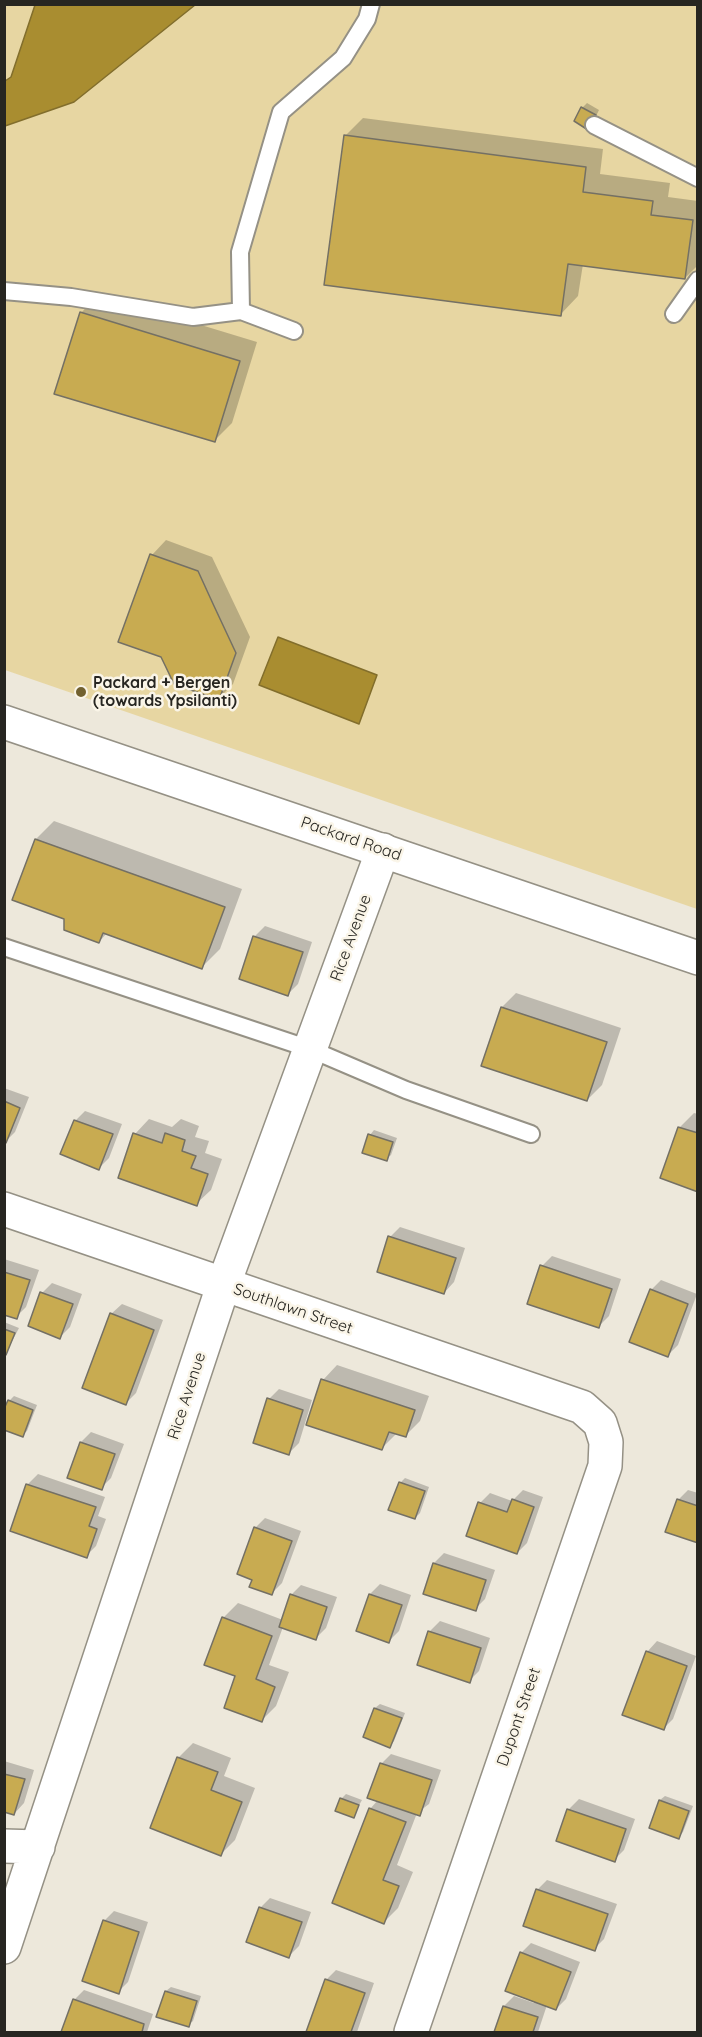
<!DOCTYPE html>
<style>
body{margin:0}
#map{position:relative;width:702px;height:2037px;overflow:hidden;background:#ede8db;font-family:Quicksand,sans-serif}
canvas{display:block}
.frame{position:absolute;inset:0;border:6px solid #272621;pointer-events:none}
</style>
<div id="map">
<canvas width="702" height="2037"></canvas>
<div class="frame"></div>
</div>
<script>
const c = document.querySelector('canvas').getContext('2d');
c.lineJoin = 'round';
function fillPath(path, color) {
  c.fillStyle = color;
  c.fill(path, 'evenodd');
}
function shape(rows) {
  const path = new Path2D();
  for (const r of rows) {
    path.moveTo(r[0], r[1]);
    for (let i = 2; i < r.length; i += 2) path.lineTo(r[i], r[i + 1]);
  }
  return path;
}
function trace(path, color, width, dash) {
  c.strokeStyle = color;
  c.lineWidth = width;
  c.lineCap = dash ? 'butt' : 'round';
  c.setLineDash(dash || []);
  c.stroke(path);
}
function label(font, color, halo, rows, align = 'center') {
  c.font = font + ' Quicksand,sans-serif';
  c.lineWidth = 5;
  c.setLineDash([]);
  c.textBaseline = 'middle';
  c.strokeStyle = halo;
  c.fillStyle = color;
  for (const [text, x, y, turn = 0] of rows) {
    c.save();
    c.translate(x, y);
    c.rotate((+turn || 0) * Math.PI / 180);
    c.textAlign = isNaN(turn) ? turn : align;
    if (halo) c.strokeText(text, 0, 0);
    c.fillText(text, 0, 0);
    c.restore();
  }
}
fillPath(shape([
 [5,5,697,5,697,909,5,670]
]), '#e7d6a2');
const water = shape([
 [35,5,35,4,195,5,74,102,5,126,5,81,11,77,35,5],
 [278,637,377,675,359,724,259,685,278,637]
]);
fillPath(water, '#a98d30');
trace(water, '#826e2c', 1.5);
fillPath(shape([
 [587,103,599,110,592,124,582,108],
 [363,118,603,149,600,174,670,183,668,197,698,201,698,265,685,278,583,264,578,296,560,315,345,136],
 [99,294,257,342,232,423,214,441,81,313],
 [166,540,212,557,250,637,233,684,219,698,162,656,152,555],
 [54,821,242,889,220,949,202,967,107,933,99,942,66,918,36,839],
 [265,926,312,942,298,984,288,994,241,978,255,936],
 [516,993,621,1028,602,1085,587,1100,502,1007],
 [4,1088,29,1097,15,1132,5,1142],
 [85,1111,122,1124,109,1158,99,1168,75,1121],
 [694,1113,698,1114,698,1190,662,1177,680,1127],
 [149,1119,172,1127,181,1119,199,1126,195,1137,209,1141,205,1153,222,1159,211,1190,196,1204,135,1134],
 [374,1130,397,1138,391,1155,386,1159,370,1135],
 [400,1227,465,1248,454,1282,444,1293,390,1237],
 [552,1256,621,1279,609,1316,599,1326,542,1266],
 [4,1259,39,1270,26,1307,16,1317,4,1313],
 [661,1280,697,1294,678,1345,668,1355,651,1290],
 [52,1283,82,1294,70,1327,60,1337,42,1293],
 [122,1304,163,1320,136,1393,126,1403,111,1314],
 [4,1322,19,1328,6,1353,4,1353],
 [337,1365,429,1396,420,1421,405,1436,397,1433,382,1448,323,1380],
 [279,1389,312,1400,299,1443,289,1453,269,1399],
 [14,1396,37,1405,27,1431,22,1435,9,1401],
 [91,1432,124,1444,111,1478,101,1488,69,1477,81,1442],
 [38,1474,105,1497,98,1516,106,1519,96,1546,86,1556,12,1531,28,1484],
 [405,1478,429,1487,420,1513,415,1518,400,1483],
 [523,1490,543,1497,527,1543,517,1553,480,1503,490,1493,512,1501],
 [688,1490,698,1493,698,1542,678,1500],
 [265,1518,301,1531,282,1583,272,1593,254,1579,255,1528],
 [444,1553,495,1570,485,1599,475,1609,434,1563],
 [380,1584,411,1595,399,1631,389,1641,370,1594],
 [301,1585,337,1597,326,1628,316,1638,283,1627,269,1665,289,1672,276,1706,262,1720,237,1676,223,1618,238,1603,283,1620,291,1595],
 [440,1621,490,1638,479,1671,469,1681,419,1664,430,1631],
 [657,1641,696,1656,673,1719,663,1729,647,1652],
 [380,1704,405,1713,394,1741,390,1746,375,1708],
 [193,1743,231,1758,224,1776,255,1788,235,1840,221,1854,178,1758],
 [391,1754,441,1770,429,1804,417,1813,397,1865,413,1872,398,1908,384,1922,370,1809,378,1800,381,1764],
 [4,1761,34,1770,24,1803,14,1814,4,1811],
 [346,1794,362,1800,353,1816,341,1799],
 [665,1796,693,1806,683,1832,679,1837,660,1800],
 [579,1799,635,1819,624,1850,614,1860,558,1840,569,1809],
 [547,1880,617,1904,604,1939,594,1949,537,1890],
 [270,1898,311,1912,299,1946,289,1956,260,1908],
 [114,1911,148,1922,128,1982,118,1992,104,1921],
 [531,1943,580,1962,566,1999,556,2009,547,2005,538,2032,495,2032,504,2006,514,1996,534,2003,521,1953],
 [336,1970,374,1983,357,2032,307,2032,326,1980],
 [171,1987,201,1996,193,2021,188,2025,158,2016,166,1991],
 [84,1990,153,2014,147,2032,63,2032,74,2000]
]), '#0003');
const building = shape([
 [581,107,596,115,588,130,574,121,581,107],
 [344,135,586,167,583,192,653,201,651,215,693,220,685,279,568,264,561,316,324,285,344,135],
 [80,312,240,361,215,442,54,394,80,312],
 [150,554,198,571,214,606,236,653,219,700,174,684,161,657,118,642,150,554],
 [35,839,225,907,202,969,103,933,99,943,64,930,64,919,12,900,35,839],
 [253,936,303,952,288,996,239,979,253,936],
 [501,1007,607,1042,587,1101,481,1066,501,1007],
 [4,1101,20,1108,6,1143,4,1143,4,1101],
 [74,1120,113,1134,99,1170,60,1154,74,1120],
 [678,1127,698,1133,698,1192,660,1178,678,1127],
 [133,1133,162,1143,165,1133,185,1140,182,1151,196,1156,191,1168,208,1174,197,1206,118,1178,133,1133],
 [368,1134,393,1142,387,1161,362,1153,368,1134],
 [388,1236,456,1258,444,1294,377,1272,388,1236],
 [540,1265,612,1289,599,1328,527,1304,540,1265],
 [4,1272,30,1280,17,1319,4,1315,4,1272],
 [650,1289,688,1304,668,1357,629,1342,650,1289],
 [40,1292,73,1304,60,1339,28,1326,40,1292],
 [110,1313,154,1330,126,1405,82,1388,110,1313],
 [4,1329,15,1333,6,1355,4,1355,4,1329],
 [321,1379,415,1410,406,1437,389,1432,382,1450,306,1425,321,1379],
 [267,1398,303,1410,289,1455,253,1443,267,1398],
 [8,1400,33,1410,23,1437,4,1430,4,1409,8,1400],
 [80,1442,115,1454,102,1490,67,1478,80,1442],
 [399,1482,425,1491,415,1519,388,1510,399,1482],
 [26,1484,96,1507,89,1526,97,1529,87,1558,10,1531,26,1484],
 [512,1499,534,1507,517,1554,466,1536,478,1502,507,1512,512,1499],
 [677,1499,698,1506,698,1543,665,1532,677,1499],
 [254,1527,292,1541,272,1595,249,1587,252,1580,237,1574,254,1527],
 [433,1563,486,1580,476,1611,423,1594,433,1563],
 [290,1594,327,1607,316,1640,279,1627,290,1594],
 [369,1594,402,1605,389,1643,356,1631,369,1594],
 [222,1617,272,1636,256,1679,275,1687,262,1722,224,1708,235,1676,204,1665,222,1617],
 [428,1631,481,1648,470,1683,417,1665,428,1631],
 [646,1651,687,1666,664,1730,622,1715,646,1651],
 [374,1708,402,1718,390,1748,363,1737,374,1708],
 [177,1757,218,1772,211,1790,242,1802,221,1856,150,1828,177,1757],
 [380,1763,432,1780,420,1816,367,1798,380,1763],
 [4,1774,25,1779,14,1815,4,1812,4,1774],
 [340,1798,359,1805,354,1818,335,1811,340,1798],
 [659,1800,689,1811,679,1839,649,1828,659,1800],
 [369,1808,406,1822,383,1880,399,1886,384,1924,332,1903,369,1808],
 [567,1809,626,1829,615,1862,556,1841,567,1809],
 [536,1889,608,1914,595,1951,523,1926,536,1889],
 [259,1907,302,1922,289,1958,246,1942,259,1907],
 [103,1920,139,1932,119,1994,82,1981,103,1920],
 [520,1952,571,1972,556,2010,505,1991,520,1952],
 [325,1979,365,1993,351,2032,306,2032,325,1979],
 [165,1991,197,2001,189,2027,156,2017,165,1991],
 [73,1999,144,2024,142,2032,61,2032,73,1999],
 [503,2006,538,2017,533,2032,494,2032,503,2006]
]);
fillPath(building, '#c8ab51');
trace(building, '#747064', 1.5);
const lane = shape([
 [594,125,698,178],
 [4,291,71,297,193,317,241,311],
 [674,314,698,280],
 [294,331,241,311,240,252,281,112,343,58,367,19,371,4],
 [4,947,310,1049,406,1090,531,1134]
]);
const street = shape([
 [4,1209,582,1407,600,1423,606,1442,605,1466,411,2032],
 [4,1846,38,1847],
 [4,1947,223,1286,383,850]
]);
const secondary = shape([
 [4,722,698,958]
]);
trace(lane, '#959185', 20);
trace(street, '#959185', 36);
trace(secondary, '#959185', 36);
trace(lane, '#fff', 16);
trace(street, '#fff', 33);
trace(secondary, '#fff', 33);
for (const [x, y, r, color] of [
 [81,692,6,"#72612f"]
]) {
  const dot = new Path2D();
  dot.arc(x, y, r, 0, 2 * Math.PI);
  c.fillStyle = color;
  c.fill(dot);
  trace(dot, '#faf5e8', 2);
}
label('bold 16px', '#272621', '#faf5e8', [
 ["Packard + Bergen",93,683],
 ["(towards Ypsilanti)",93,701]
], 'left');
label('16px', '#272621', '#faf5e8', [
 ["Packard Road",351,839,19],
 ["Rice Avenue",351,938,-70],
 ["Southlawn Street",293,1309,19],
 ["Rice Avenue",187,1396,-72],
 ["Dupont Street",519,1717,-71]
]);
</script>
